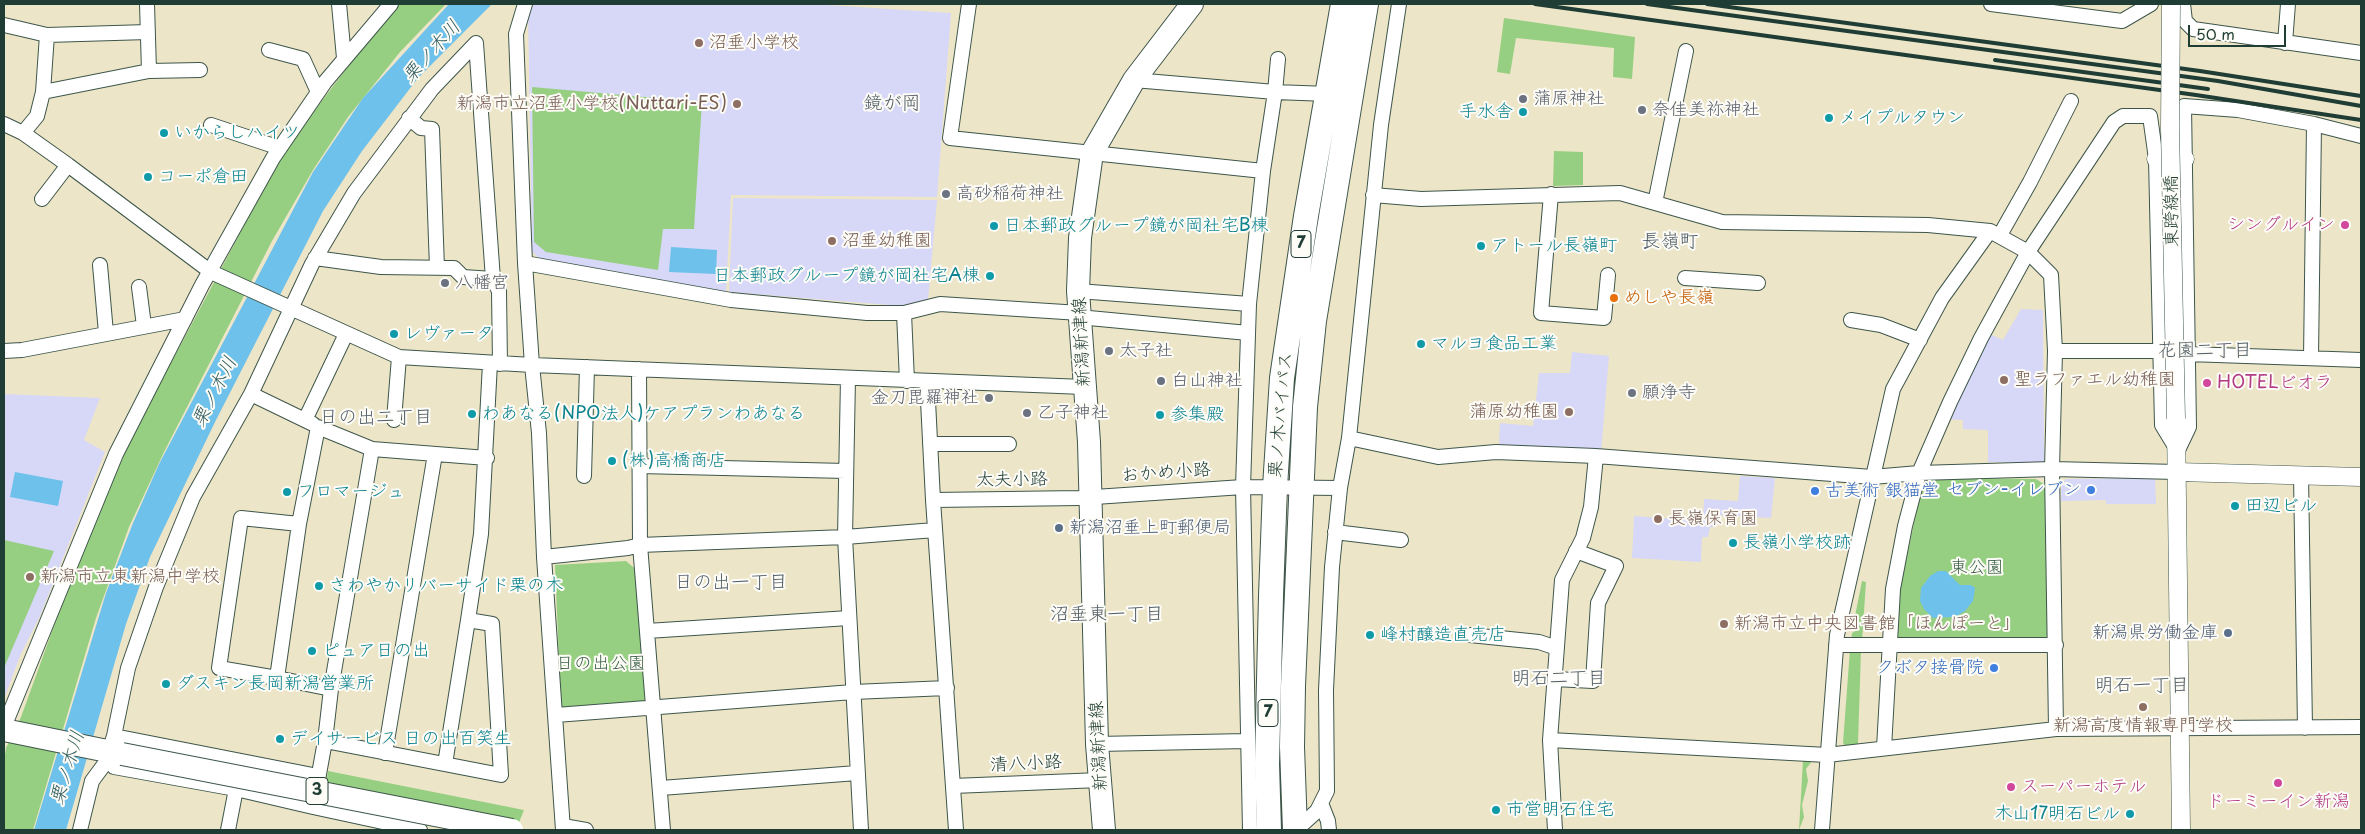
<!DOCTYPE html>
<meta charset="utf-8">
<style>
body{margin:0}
#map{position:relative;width:2365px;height:834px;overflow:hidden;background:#ede5c8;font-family:"Playpen Sans",sans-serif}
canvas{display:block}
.frame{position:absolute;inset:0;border:5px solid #1f3d34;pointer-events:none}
.scale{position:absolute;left:2188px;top:25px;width:98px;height:22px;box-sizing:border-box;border:2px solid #1f3d34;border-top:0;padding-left:6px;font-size:15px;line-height:18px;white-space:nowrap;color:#1f3d34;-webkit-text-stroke:4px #fdfcf7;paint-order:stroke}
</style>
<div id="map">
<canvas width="2365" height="834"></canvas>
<div class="frame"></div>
<div class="scale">50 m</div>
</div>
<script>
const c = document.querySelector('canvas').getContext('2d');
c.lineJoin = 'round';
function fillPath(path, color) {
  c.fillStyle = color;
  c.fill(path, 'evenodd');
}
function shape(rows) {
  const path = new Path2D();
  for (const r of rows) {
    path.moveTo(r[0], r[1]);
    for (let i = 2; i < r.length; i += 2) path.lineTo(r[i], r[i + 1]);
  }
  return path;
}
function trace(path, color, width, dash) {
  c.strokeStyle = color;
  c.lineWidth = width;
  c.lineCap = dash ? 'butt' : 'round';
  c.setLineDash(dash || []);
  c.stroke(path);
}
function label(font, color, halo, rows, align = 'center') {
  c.font = font + ' "Playpen Sans","Klee One",sans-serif';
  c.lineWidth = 4;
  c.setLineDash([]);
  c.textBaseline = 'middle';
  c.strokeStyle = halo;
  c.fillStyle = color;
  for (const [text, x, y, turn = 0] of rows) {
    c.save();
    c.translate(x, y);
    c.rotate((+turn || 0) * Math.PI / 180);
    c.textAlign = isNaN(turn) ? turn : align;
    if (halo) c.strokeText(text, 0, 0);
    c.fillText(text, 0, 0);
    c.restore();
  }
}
fillPath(shape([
 [535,4,810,4,951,13,937,197,731,195,726,293,540,260,532,251,528,9],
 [733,198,937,200,928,300,902,306,729,292],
 [2021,309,2043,310,2044,463,1988,462,1988,430,1963,429,1963,420,1944,419,1987,333,2003,340],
 [1572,352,1609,356,1601,453,1499,446,1500,423,1533,426,1539,373,1570,373],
 [4,394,100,398,84,440,105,452,40,616,20,656,4,699],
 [1740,476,1775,478,1771,518,1715,515,1714,527,1710,527,1708,537,1702,537,1701,562,1632,558,1634,516,1703,521,1704,499,1738,501],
 [2155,478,2156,504,2106,504,2106,500,2061,501,2061,484,2066,479]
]), '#d7d7f8');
fillPath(shape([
 [396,4,446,4,400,52,348,117,313,170,272,241,164,452,129,527,96,618,33,830,4,830,4,762,6,748,21,717,84,543,118,463,273,171,298,132],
 [1504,18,1635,37,1632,79,1613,77,1614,48,1516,38,1510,74,1497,72],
 [532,87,702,102,694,229,663,229,658,270,546,252,534,242],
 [1554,151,1583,152,1583,185,1553,186],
 [1930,478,2036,479,2047,486,2048,636,2040,639,1901,639,1895,634,1900,589,1922,485],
 [4,540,54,551,4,668],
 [626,561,639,572,645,706,561,710,555,565],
 [1862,581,1866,582,1862,642,1851,641,1852,633,1859,629,1859,625,1854,621],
 [1850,649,1861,650,1858,744,1845,746,1843,743],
 [1803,760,1812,761,1806,769,1808,781,1802,805,1804,817,1799,830],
 [328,771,524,810,516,830,326,783]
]), '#97cf82');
fillPath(shape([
 [449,4,492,4,418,78,362,151,323,211,215,422,150,557,126,624,66,830,34,830,106,593,133,523,159,464,313,172,363,98],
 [671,247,717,250,716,274,669,272],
 [15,472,63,481,58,506,10,497],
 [1938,571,1946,571,1960,585,1971,585,1975,588,1973,601,1965,611,1955,617,1933,618,1924,609,1920,601,1921,588,1930,576]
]), '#6ec1ea');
const minor = shape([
 [339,4,344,58],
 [525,4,516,34,525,263,731,300,867,313,904,313,940,304,1080,313],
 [969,4,950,138,1263,171,1249,304,1243,487,1340,488],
 [1991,4,2122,21,2151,4],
 [2183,4,2185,21,2193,29,2361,53],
 [4,25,47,35,148,32],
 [476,43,493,279,499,291,500,364],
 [2285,43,2288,4],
 [269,50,303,59,318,92],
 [149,71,200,70],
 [1134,80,1275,92,1278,59],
 [43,92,149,71,147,4],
 [409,118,421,128,432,129,437,268],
 [4,124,23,133,68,165,211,272,399,357,532,365,1084,387],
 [211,125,280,148],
 [23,133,37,116,43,92,47,35],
 [1263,171,1275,92,1328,94],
 [1551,194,1541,313,1604,318,1608,275],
 [1373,195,1421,199,1620,193,1722,222,1928,225,1990,231,2028,252,2051,275,2055,351,2052,469,2056,729],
 [42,199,68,165],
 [1655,203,1686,51],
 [2000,235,2030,182,2071,101],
 [315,258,381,267,454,268,463,277,493,279],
 [525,263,532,365,539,433,544,557,563,830],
 [100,265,106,333],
 [1685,278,1758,283],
 [139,287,144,326],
 [1078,291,1249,304],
 [904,313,907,381],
 [1089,318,1248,333],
 [1851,320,1881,325,1920,340],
 [4,351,22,350,185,319],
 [2055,351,2159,351],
 [2188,354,2361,360],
 [2311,358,2314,124],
 [639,369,640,545,663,830],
 [848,378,845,537,861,830],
 [927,381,933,500,956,830],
 [251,394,313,424],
 [305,420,346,334],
 [394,420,399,357],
 [1349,438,1438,457,1496,452,1596,456,1872,477,1919,473,2052,469,2177,472],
 [930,444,1009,444],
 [372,449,487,458],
 [2178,450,2189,427,2184,106,2238,110,2314,124,2361,136],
 [640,466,846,471],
 [2301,475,2305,728],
 [584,476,587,367],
 [933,500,1080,498,1243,487,1250,830],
 [299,524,241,518,219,668,277,678,299,524,318,427,372,449,331,689,325,741,501,775,492,624,468,620,481,534,490,363],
 [1335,532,1401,540],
 [544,557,628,548,640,545,845,537,935,530],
 [647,631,849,618],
 [1470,635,1539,642,1557,648],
 [1836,645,2056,645],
 [277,678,331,689],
 [1555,679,1593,681,1598,603,1616,566,1576,551],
 [556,715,853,692,947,688],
 [4,727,116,454,202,285,273,158,325,82,391,4],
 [114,736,318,776],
 [1550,740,1827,755,2056,729,2361,727],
 [1097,744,1247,741],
 [1884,748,1893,589,1905,526,1919,473,1950,402,1981,338,2028,252,2114,122,2123,116,2150,116,2156,159,2162,425,2176,448],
 [385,753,435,454],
 [109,758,114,767,236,789,313,807,325,741],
 [445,764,468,620],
 [953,786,1100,780],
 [661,788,857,773],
 [1321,803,1328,821,1329,830],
 [313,807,420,830],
 [563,826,586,830],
 [80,830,92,781,109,758,109,751,114,736,128,668,156,587,193,497,251,394,312,264,354,193,432,89,476,43],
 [228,830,236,789],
 [1296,830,1317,811,1327,791,1326,690,1332,567,1340,488,1349,438,1381,125,1399,4],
 [1555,830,1550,740,1562,580,1583,538,1591,507,1596,456],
 [1822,830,1837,635,1893,389,1942,298,1990,231]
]);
const tertiary = shape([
 [2156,159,2185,159],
 [2176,419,2181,830],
 [2177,472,2361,477]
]);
const primary = shape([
 [4,730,122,754],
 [1104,830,1097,744,1089,442,1078,291,1080,238,1092,153,1134,80,1192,4]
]);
const trunk = shape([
 [1269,830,1267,764,1271,596,1275,487,1282,378,1306,216,1343,4],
 [1295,830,1292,747,1293,686,1305,407,1314,321,1366,4]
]);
trace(minor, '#3e564a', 16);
trace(tertiary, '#3e564a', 19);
trace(primary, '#3e564a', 24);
trace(trunk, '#3e564a', 26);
trace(minor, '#fff', 14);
trace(tertiary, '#fff', 18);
trace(primary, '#fff', 22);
trace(trunk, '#fff', 24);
trace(shape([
 [1535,4,2196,95,2361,120],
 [1647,4,2218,81,2361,106],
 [1707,4,2200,71,2361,96],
 [1995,60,2208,89]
]), '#1f3d34', 4);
const tertiaryBridge = shape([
 [2171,4,2170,128,2176,419]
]);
const primaryBridge = shape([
 [122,754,512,830]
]);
trace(tertiaryBridge, '#3e564a', 19, []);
trace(primaryBridge, '#3e564a', 24, []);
trace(tertiaryBridge, '#fff', 18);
trace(primaryBridge, '#fff', 22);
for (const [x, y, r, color] of [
 [699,43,5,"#8d6e63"],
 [1523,99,5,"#6b7280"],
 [737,104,5,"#8d6e63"],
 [1642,110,5,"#6b7280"],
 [1523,112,5,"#0f9aa8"],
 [1829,118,5,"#0f9aa8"],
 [164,133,5,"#0f9aa8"],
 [148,177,5,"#0f9aa8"],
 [946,194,5,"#6b7280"],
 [2345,225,5,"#d1479c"],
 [994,226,5,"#0f9aa8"],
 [832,241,5,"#8d6e63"],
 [1481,246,5,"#0f9aa8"],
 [990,276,5,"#0f9aa8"],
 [445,283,5,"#6b7280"],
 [1614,298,5,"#e8710a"],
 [394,334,5,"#0f9aa8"],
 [1421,344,5,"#0f9aa8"],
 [1109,351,5,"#6b7280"],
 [2004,380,5,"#8d6e63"],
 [1161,381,5,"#6b7280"],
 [2207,383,5,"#d1479c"],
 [1632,393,5,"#6b7280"],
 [989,398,5,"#6b7280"],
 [1569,412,5,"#8d6e63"],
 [1027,413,5,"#6b7280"],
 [472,414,5,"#0f9aa8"],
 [1160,415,5,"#0f9aa8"],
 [612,461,5,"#0f9aa8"],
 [2091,490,5,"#3f7fe0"],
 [1815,491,5,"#3f7fe0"],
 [287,492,5,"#0f9aa8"],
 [2235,506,5,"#0f9aa8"],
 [1658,519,5,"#8d6e63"],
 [1059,528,5,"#5c6f8a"],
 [1733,543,5,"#0f9aa8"],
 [30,577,5,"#8d6e63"],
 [319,586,5,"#0f9aa8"],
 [1724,624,5,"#8d6e63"],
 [2228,633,5,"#5c6f8a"],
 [1370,635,5,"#0f9aa8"],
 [312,651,5,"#0f9aa8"],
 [1994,668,5,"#3f7fe0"],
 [166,684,5,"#0f9aa8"],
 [2143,707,5,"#8d6e63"],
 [280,739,5,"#0f9aa8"],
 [2278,783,5,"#d1479c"],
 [2011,787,5,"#d1479c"],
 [1496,810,5,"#0f9aa8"],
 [2130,814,5,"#0f9aa8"]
]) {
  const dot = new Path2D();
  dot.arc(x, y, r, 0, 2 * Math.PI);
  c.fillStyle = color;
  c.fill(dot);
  trace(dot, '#fdfcf7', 2);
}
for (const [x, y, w] of [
 [1301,244,20],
 [1268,713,20],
 [317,791,22]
]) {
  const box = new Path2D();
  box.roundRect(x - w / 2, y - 13.5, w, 27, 4);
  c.fillStyle = '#fdfcf7';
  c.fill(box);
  trace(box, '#1f3d34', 1);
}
label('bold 16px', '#1f3d34', null, [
 ["7",1301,244],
 ["7",1268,713],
 ["3",317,791]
]);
label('18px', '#785e54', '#fdfcf7', [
 ["沼垂小学校",709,43],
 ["新潟市立沼垂小学校(Nuttari-ES)",727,104,"right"],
 ["沼垂幼稚園",842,241],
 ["聖ラファエル幼稚園",2014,380],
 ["蒲原幼稚園",1559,412,"right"],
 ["長嶺保育園",1668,519],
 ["新潟市立東新潟中学校",40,577],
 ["新潟市立中央図書館「ほんぽーと」",1734,624],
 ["新潟高度情報専門学校",2143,726,"center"]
], 'left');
label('18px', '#5b616d', '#fdfcf7', [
 ["蒲原神社",1533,99],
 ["奈佳美祢神社",1652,110],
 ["高砂稲荷神社",956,194],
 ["八幡宮",455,283],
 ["太子社",1119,351],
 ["白山神社",1171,381],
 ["願浄寺",1642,393],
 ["金刀毘羅神社",979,398,"right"],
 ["乙子神社",1037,413]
], 'left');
label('18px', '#0d838f', '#fdfcf7', [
 ["手水舎",1513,112,"right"],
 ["メイプルタウン",1839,118],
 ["いからしハイツ",174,133],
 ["コーポ倉田",158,177],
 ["日本郵政グループ鏡が岡社宅B棟",1004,226],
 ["アトール長嶺町",1491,246],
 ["日本郵政グループ鏡が岡社宅A棟",980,276,"right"],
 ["レヴァータ",404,334],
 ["マルヨ食品工業",1431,344],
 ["わあなる(NPO法人)ケアプランわあなる",482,414],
 ["参集殿",1170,415],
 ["(株)高橋商店",622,461],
 ["フロマージュ",297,492],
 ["田辺ビル",2245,506],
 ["長嶺小学校跡",1743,543],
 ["さわやかリバーサイド栗の木",329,586],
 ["峰村醸造直売店",1380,635],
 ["ピュア日の出",322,651],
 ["ダスキン長岡新潟営業所",176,684],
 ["デイサービス 日の出百笑生",290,739],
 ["市営明石住宅",1506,810],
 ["木山17明石ビル",2120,814,"right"]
], 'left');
label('18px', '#1f3d34', '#fdfcf7', [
 ["東跨線橋",2172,211,-91],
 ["新潟新津線",1082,342,-93],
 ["栗ノ木バイパス",1281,415,-85],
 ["おかめ小路",1166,473,-4],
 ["太夫小路",1012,480,-1],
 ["新潟新津線",1099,746,-93],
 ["清八小路",1026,764,-3]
]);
label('18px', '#b23c85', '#fdfcf7', [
 ["シングルイン",2335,225,"right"],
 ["HOTELビオラ",2217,383],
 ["スーパーホテル",2021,787],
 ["ドーミーイン新潟",2278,802,"center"]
], 'left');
label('18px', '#c56008', '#fdfcf7', [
 ["めしや長嶺",1624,298]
], 'left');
label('18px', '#366cbe', '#fdfcf7', [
 ["セブン-イレブン",2081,490],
 ["古美術 銀猫堂",1825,491,"left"],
 ["クボタ接骨院",1984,668]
], 'right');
label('18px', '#4e5e75', '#fdfcf7', [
 ["新潟沼垂上町郵便局",1069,528],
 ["新潟県労働金庫",2218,633,"right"]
], 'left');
label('18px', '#3d6248', '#fdfcf7', [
 ["東公園",1977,568],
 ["日の出公園",601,664]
]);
label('italic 19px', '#335e62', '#fdfcf7', [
 ["栗ノ木川",432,52,-48],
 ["栗ノ木川",215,392,-63],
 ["栗ノ木川",68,768,-73]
]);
label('19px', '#525f68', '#fdfcf7', [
 ["鏡が岡",892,104],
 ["長嶺町",1670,242],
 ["花園二丁目",2205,351],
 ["日の出二丁目",376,418],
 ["日の出一丁目",731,583],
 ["沼垂東一丁目",1107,615],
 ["明石二丁目",1559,679],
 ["明石一丁目",2142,686]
]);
</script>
